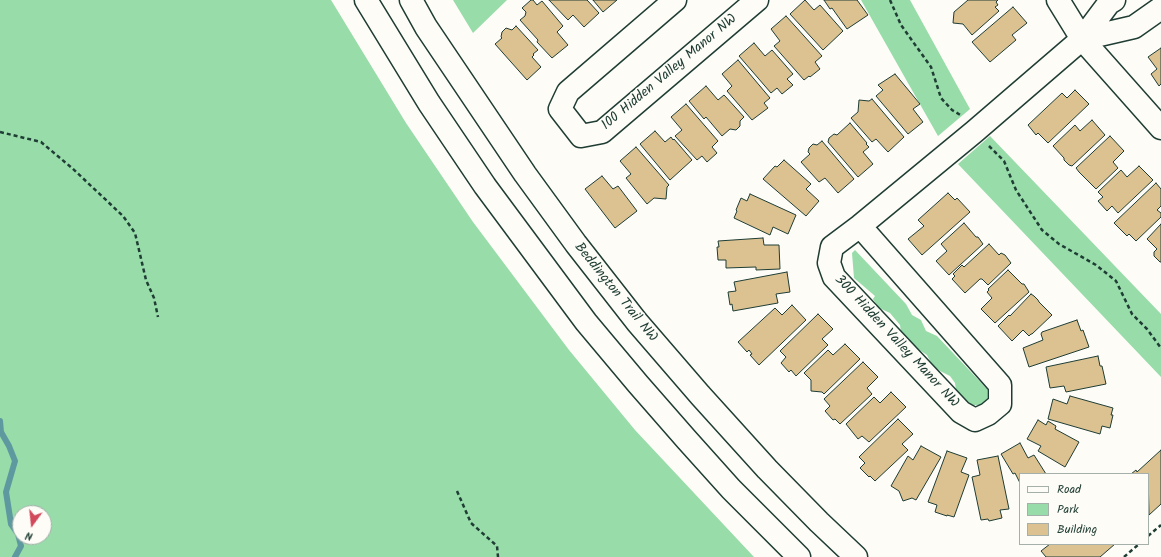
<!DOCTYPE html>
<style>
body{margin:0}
#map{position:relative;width:1161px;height:557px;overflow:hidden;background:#fdfcf7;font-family:Kalam,sans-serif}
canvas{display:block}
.legend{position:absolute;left:1019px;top:473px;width:130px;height:72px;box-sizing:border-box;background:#fdfcf7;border:1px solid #a4b0a9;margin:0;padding:5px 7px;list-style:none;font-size:12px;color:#1f3d34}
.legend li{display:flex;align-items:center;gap:8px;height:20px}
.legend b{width:20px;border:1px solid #a4b0a9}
.north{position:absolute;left:12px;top:505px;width:40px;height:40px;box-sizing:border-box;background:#fdfcf7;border:1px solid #a4b0a9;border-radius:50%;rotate:195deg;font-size:11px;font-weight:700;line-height:16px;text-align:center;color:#1f3d34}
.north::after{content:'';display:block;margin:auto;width:14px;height:18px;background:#d1495b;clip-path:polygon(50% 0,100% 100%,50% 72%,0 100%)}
</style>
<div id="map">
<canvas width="1161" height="557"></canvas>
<ul class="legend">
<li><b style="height:5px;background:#fdfcf7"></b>Road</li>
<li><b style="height:11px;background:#97dca9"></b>Park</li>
<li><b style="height:11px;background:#dcc191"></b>Building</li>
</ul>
<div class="north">N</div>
</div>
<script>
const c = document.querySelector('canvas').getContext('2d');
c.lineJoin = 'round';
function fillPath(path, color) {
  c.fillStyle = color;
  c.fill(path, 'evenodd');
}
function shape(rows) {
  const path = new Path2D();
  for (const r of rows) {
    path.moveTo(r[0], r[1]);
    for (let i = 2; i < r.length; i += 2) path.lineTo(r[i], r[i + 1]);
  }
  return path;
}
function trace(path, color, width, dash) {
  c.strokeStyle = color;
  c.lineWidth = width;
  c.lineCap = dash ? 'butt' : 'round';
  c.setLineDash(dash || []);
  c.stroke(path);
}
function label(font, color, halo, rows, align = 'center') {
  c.font = font + ' Kalam,sans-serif';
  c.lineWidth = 3;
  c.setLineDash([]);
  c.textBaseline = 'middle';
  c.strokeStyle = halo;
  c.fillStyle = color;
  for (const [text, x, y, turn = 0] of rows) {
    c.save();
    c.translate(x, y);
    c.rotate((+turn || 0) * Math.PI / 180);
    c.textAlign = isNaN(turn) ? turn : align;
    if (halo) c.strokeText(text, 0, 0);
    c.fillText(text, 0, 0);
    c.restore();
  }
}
fillPath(shape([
 [0,0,331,0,406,123,473,222,569,350,635,430,754,557,0,557],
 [20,513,44,513,44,537,20,537],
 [453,0,507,0,473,33],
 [861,0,910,0,970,109,938,136],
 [990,136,1161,314,1161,377,958,164],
 [855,250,906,304,912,315,921,320,926,331,937,336,987,389,987,399,980,405,973,405,966,400,956,390,955,383,950,376,940,371,932,365,927,355,918,349,901,332,900,325,890,313,879,308,873,299,875,296,854,278,852,253]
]), '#97dca9');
trace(shape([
 [0,421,1,432,9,446,15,461,6,492,11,524,18,534,21,546,15,557]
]), '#5f99a0', 6);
const building = shape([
 [531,0,533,0,537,5,542,1,563,26,557,32,568,45,552,58,537,42,538,40,520,20,525,16,526,12,522,8,531,0],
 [549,0,587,0,599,13,584,27,573,15,568,20,549,0],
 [593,0,617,0,603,12,593,0],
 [805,0,814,10,820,5,843,31,823,50,790,14,805,0],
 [824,0,857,0,868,15,847,29,832,8,830,9,824,0],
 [968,0,998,0,996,2,998,5,995,7,999,11,972,35,963,24,953,23,954,12,968,0],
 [1013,7,1027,23,1012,35,1016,40,990,62,972,42,1013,7],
 [786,16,822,56,815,62,820,69,810,77,809,76,804,80,774,46,780,41,771,29,786,16],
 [516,26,538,50,533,54,534,55,532,57,541,67,527,80,495,44,502,38,501,37,502,32,506,28,512,30,516,26],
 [754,43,765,56,772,50,793,74,787,79,793,85,782,94,777,88,771,93,739,56,754,43],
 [1161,48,1161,84,1159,86,1151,74,1157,69,1148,57,1161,48],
 [738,60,770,98,764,103,768,108,752,120,727,91,732,86,722,74,738,60],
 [895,74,920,104,913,109,923,122,908,134,876,96,883,90,878,85,895,74],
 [706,86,718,100,724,95,725,96,744,117,740,121,740,126,736,130,730,129,722,136,706,117,704,119,689,101,706,86],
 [1075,90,1089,104,1048,143,1038,133,1036,135,1028,125,1062,93,1067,98,1075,90],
 [872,99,904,137,888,152,876,139,872,142,851,118,858,112,859,100,869,101,872,99],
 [686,104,718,141,712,147,717,153,707,162,702,156,697,160,675,136,682,130,671,117,686,104],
 [1092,120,1105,135,1072,166,1069,165,1064,160,1064,158,1053,146,1075,125,1080,131,1092,120],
 [850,123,867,143,866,144,869,147,863,152,873,164,858,177,828,142,829,138,834,134,837,135,850,123],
 [655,131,665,142,671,137,673,140,674,139,692,160,670,180,640,144,655,131],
 [1110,136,1124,151,1113,162,1118,168,1096,189,1079,172,1076,168,1110,136],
 [822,141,854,179,838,193,825,178,819,182,801,162,810,154,808,152,809,148,813,144,817,145,822,141],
 [636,147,669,185,667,187,666,199,654,198,647,204,626,178,631,174,620,161,636,147],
 [784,160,811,184,806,189,819,201,806,216,763,179,775,166,777,167,784,160],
 [1139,166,1153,180,1118,213,1112,206,1107,211,1098,201,1103,197,1098,192,1121,170,1127,177,1139,166],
 [602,176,613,189,618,186,637,211,615,228,585,189,602,176],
 [1156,183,1161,189,1161,206,1157,210,1161,213,1161,217,1136,241,1129,234,1127,236,1114,223,1156,183],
 [948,193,955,200,957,198,970,212,922,255,908,239,924,226,918,220,948,193],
 [750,194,796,215,788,234,773,227,770,235,734,218,737,211,736,210,741,198,747,201,750,194],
 [964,223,976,237,978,237,983,244,949,275,936,261,947,251,941,244,964,223],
 [1161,224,1161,262,1160,262,1154,256,1154,252,1157,249,1147,239,1161,224],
 [763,238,764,245,779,245,780,269,756,270,756,267,726,268,726,260,718,260,717,247,719,247,718,241,763,238],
 [989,244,999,255,1001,253,1005,255,1011,263,988,285,982,279,980,279,965,293,952,279,955,276,953,274,962,265,964,267,989,244],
 [1008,270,1022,284,1024,284,1029,292,995,323,981,309,992,298,987,292,989,290,988,289,1008,270],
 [787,272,790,292,776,294,778,303,733,311,732,304,730,305,728,292,736,291,734,282,787,272],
 [1031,294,1034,296,1038,300,1039,302,1052,315,1032,334,1031,334,1029,336,1023,330,1012,341,998,326,1009,315,1010,316,1031,294],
 [792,305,806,320,759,365,750,355,752,354,749,350,747,352,738,342,775,308,782,315,792,305],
 [818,314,833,329,822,339,828,345,796,376,791,370,789,372,781,363,786,357,780,351,818,314],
 [1077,320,1081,331,1083,330,1089,347,1029,367,1023,348,1043,340,1041,334,1042,332,1077,320],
 [845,344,860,359,824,394,822,392,811,391,811,380,804,373,828,350,833,355,845,344],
 [1098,356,1100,366,1102,366,1106,384,1066,392,1064,386,1050,388,1046,367,1098,356],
 [863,362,878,377,867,388,872,394,840,424,835,419,833,420,825,411,830,406,824,399,863,362],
 [891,392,906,407,869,442,862,436,858,439,846,424,874,397,880,403,891,392],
 [1070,396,1113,408,1111,415,1113,415,1110,428,1102,426,1100,434,1048,419,1053,399,1067,404,1070,396],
 [898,419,913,434,902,444,908,450,875,481,870,476,869,477,860,468,865,463,859,457,898,419],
 [1038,420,1046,425,1048,421,1056,426,1055,429,1079,442,1065,467,1038,451,1041,446,1027,439,1038,420],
 [1020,443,1028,458,1034,455,1046,474,1020,474,1020,483,1015,473,1013,474,1001,454,1020,443],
 [921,446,941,457,916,500,912,498,903,501,899,491,891,486,908,456,913,460,921,446],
 [1161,450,1161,504,1149,515,1148,474,1131,474,1136,470,1137,472,1161,450],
 [947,451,967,458,961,472,969,475,954,517,947,515,947,516,935,512,937,505,928,502,947,451],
 [998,456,1009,509,1000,510,1002,518,989,521,988,519,981,520,972,477,980,475,977,460,998,456],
 [1050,544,1115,544,1100,557,1046,557,1041,551,1050,544]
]);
fillPath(building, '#dcc191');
trace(building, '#1f3d34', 1);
const minor = shape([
 [675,0,568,92,560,109,581,136,602,132,757,0],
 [1058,0,1082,39,1161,128],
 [1082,39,1134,27,1161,8],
 [860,226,1000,385,1000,404,988,414,975,420,961,412,834,277,829,263,832,247,860,226,974,132,1082,39,1109,3,1114,0]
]);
const major = shape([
 [366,0,429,103,485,186,586,322,638,384,687,440,731,489,799,557],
 [411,0,426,27,525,174,576,244,637,322,700,395,767,469,819,522,856,557]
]);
trace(minor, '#1f3d34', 25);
trace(major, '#1f3d34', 25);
trace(shape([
 [890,0,901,25,931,67,941,98,952,110,962,116],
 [0,132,41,142,72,168,123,216,135,233,146,280,154,298,158,317],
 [989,146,1004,161,1016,190,1042,230,1059,244,1096,265,1116,281,1132,314,1147,329,1161,348],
 [457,491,471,523,497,546,498,557],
 [1148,536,1161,525],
 [1124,557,1139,544]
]), '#1f3d34', 2.5, [4, 3]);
trace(minor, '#fdfcf7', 22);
trace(major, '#fdfcf7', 22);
label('14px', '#1f3d34', '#fdfcf7', [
 ["100 Hidden Valley Manor NW",670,73,-40],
 ["Beddington Trail NW",615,293,51],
 ["300 Hidden Valley Manor NW",896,342,47]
]);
</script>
